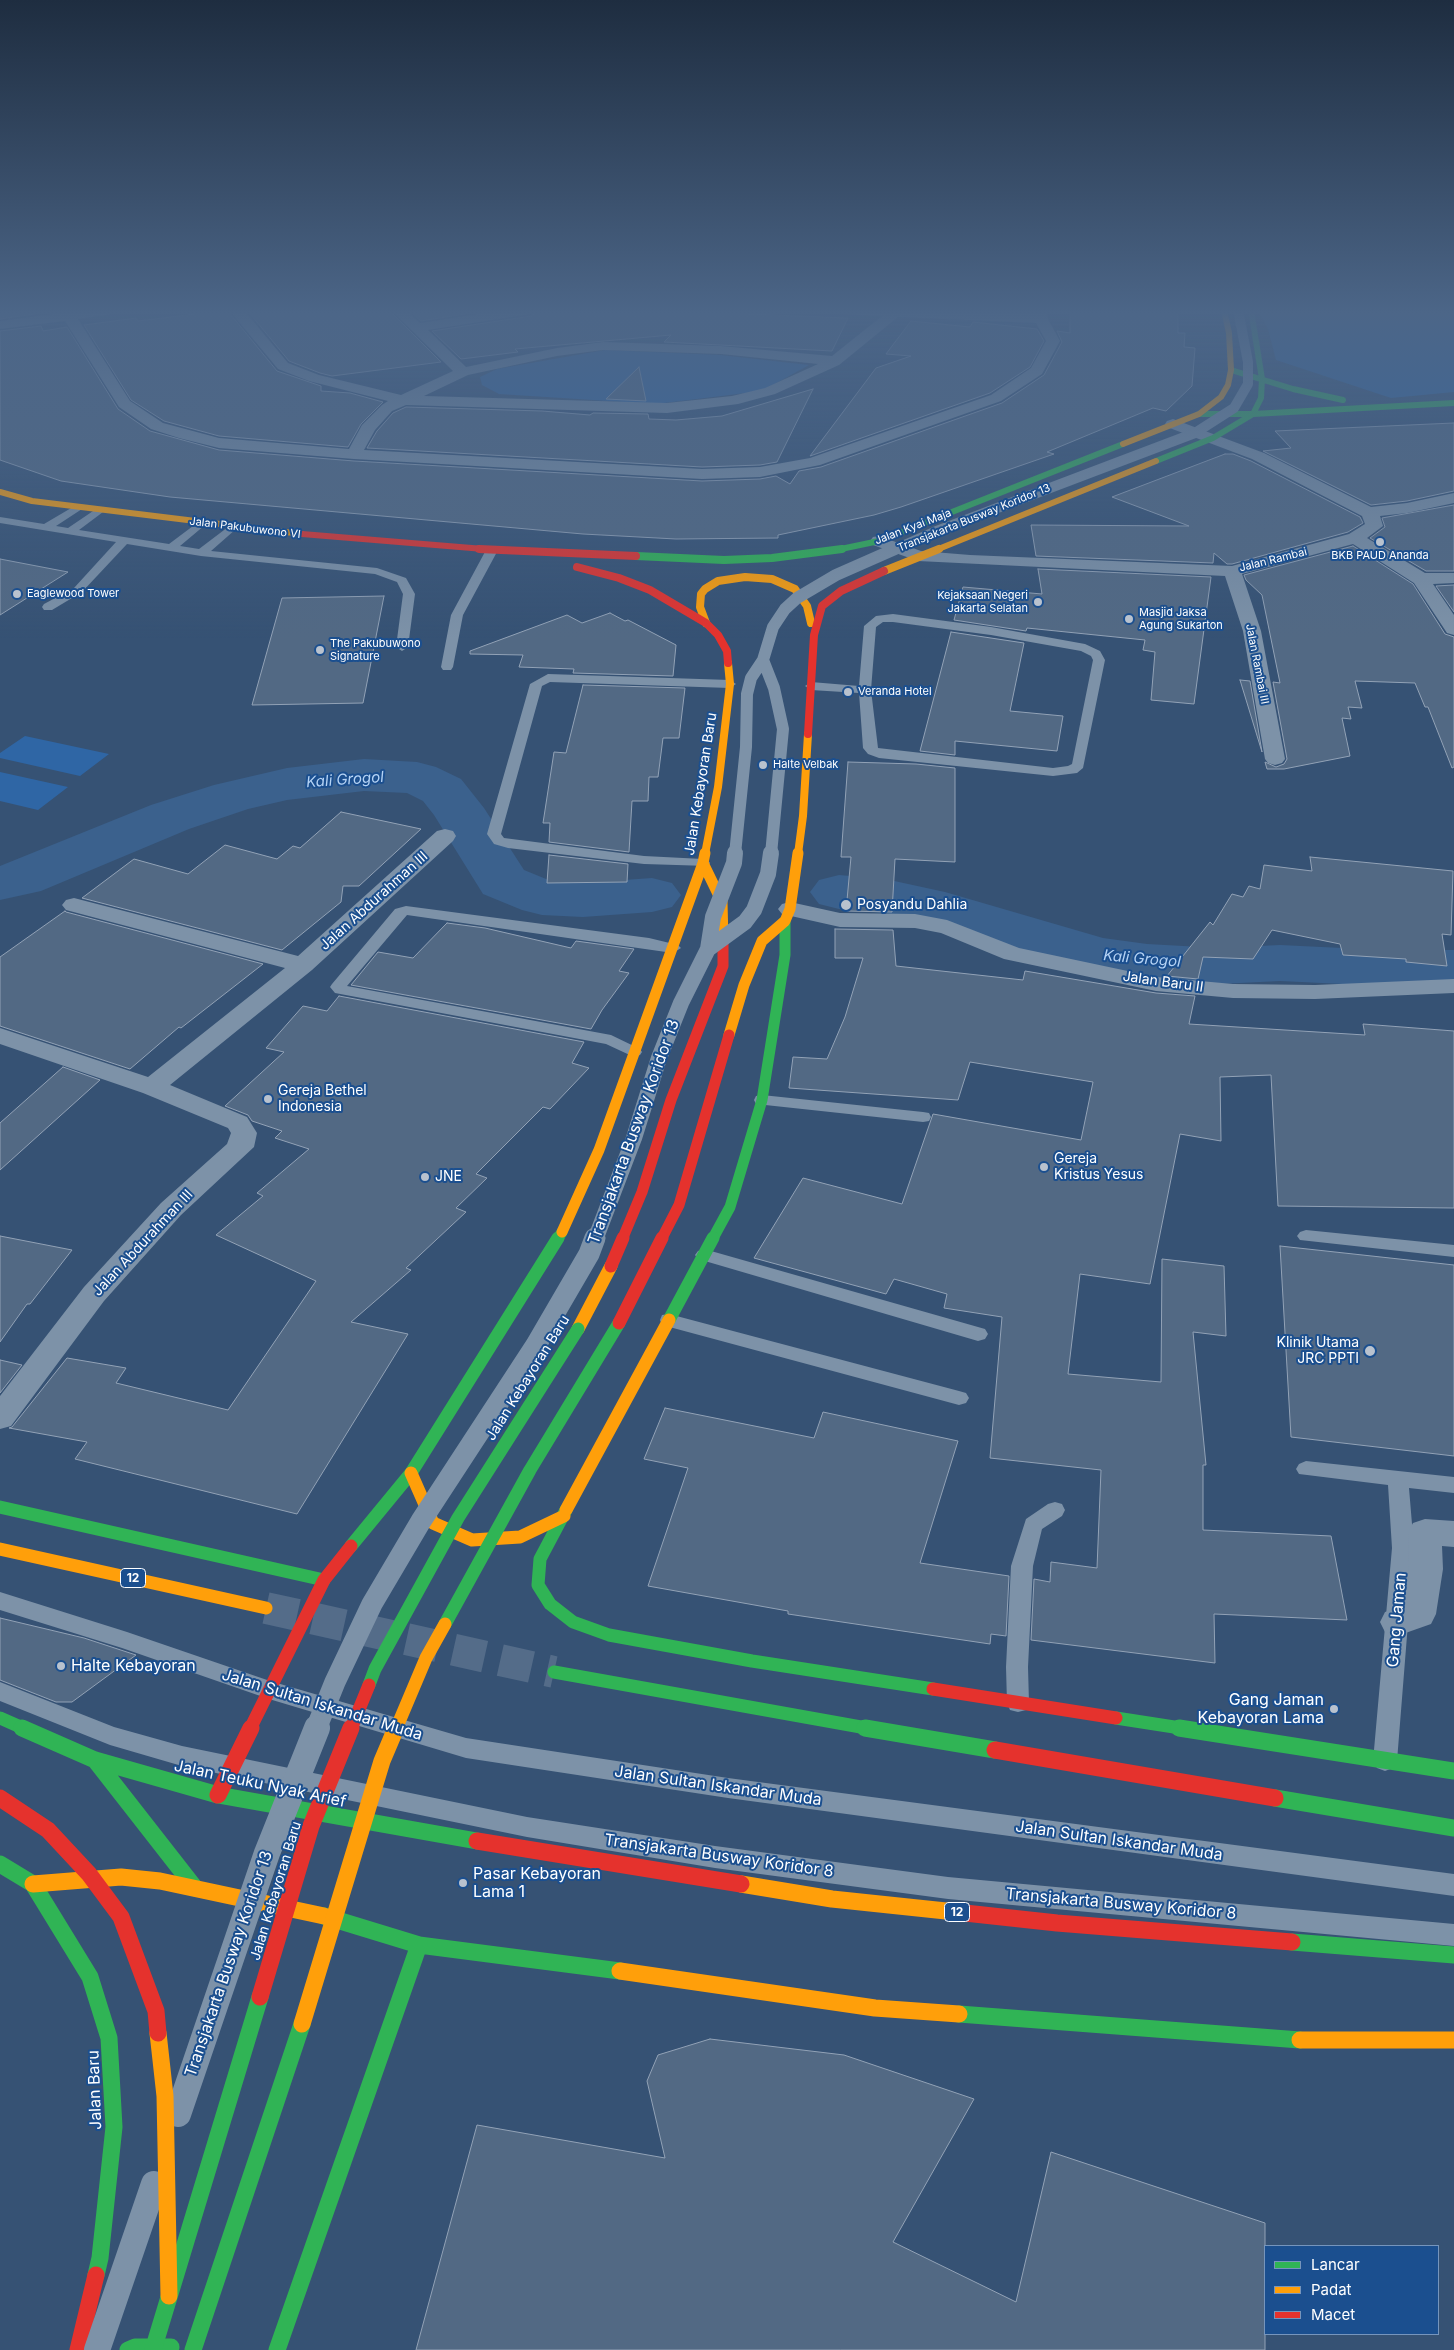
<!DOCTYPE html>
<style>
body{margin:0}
#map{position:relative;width:1454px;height:2350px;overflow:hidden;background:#365274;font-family:Inter,sans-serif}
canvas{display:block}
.legend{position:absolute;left:1264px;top:2245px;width:175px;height:90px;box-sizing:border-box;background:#1b4f8f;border:1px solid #7695bc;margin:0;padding:6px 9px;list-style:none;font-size:15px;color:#fff}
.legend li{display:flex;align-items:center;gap:10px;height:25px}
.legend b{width:25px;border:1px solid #7695bc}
</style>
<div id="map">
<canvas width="1454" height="2350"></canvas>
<ul class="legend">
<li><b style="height:6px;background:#30b455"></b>Lancar</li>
<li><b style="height:6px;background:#ff9f0a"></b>Padat</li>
<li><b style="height:6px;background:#e5322d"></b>Macet</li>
</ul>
</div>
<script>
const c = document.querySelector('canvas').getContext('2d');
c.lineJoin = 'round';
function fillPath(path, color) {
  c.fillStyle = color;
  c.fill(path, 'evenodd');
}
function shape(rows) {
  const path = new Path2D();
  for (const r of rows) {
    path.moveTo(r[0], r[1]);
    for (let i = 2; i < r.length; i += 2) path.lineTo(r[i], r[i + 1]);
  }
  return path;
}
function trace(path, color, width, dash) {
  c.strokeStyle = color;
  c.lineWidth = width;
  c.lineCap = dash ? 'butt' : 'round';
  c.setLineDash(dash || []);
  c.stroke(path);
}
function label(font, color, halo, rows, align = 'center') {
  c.font = font + ' Inter,sans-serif';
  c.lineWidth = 4;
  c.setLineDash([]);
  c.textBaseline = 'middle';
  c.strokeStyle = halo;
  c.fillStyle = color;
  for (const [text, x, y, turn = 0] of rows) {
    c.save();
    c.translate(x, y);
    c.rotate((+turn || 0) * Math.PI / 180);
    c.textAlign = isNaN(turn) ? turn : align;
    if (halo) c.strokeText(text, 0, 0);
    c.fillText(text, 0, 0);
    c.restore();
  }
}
fillPath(shape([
 [1258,310,1454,310,1454,392,1391,398,1276,360,1268,329],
 [605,350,720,355,809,365,762,391,656,404,499,394,482,385,480,377,497,369],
 [25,736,109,754,80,776,0,758,0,753],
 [0,772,68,787,38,810,0,801]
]), '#2f66a5');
fillPath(shape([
 [364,759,417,762,436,767,461,779,484,808,524,870,551,881,583,883,652,878,672,883,681,895,672,907,652,912,583,917,542,915,522,910,483,894,434,815,423,801,407,793,364,791,287,800,248,809,189,829,41,891,0,900,0,866,151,805,214,785,287,768,364,759],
 [839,875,885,879,945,892,1103,938,1147,944,1220,948,1280,945,1384,950,1454,950,1454,986,1384,986,1280,981,1220,984,1147,980,1096,973,931,923,885,913,839,909,819,904,810,892,819,880,839,875]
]), '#3b618d');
const building = shape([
 [0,310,33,310,35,314,0,319,0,310],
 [227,310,277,371,321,386,321,391,350,393,383,402,361,424,348,447,219,436,164,421,131,400,84,325,136,318,138,321,227,310],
 [247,310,389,310,441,362,332,376,320,373,289,361,247,310],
 [409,310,490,310,421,321,409,310],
 [540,310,700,312,848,318,832,351,664,342,671,335,515,349,518,352,461,359,432,331,531,316,540,310],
 [1070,310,1178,310,1178,333,1185,333,1184,347,1195,348,1192,386,1166,411,1153,408,1047,452,1054,454,901,507,874,515,778,535,778,538,676,539,583,534,170,497,61,481,0,460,0,331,41,326,43,331,67,327,118,409,150,431,219,450,354,461,702,481,760,479,776,476,790,484,799,471,821,467,1002,403,1044,375,1062,342,1057,331,1070,333,1070,310],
 [911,321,970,327,973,322,1037,329,1044,341,1030,367,990,393,810,456,876,368,911,356,886,354,911,321],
 [639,367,646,401,606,399,639,367],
 [813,389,777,462,760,465,702,467,367,448,377,431,393,413,406,407,542,411,590,415,593,413,648,414,649,419,676,420,722,416,813,389],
 [1454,423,1454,491,1407,501,1371,505,1263,451,1291,448,1275,431,1454,423],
 [1225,454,1233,454,1251,461,1360,517,1363,523,1348,532,1232,564,1227,564,1214,553,1213,563,1036,556,1031,525,1189,526,1112,497,1225,454],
 [1454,505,1454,571,1426,571,1370,538,1385,527,1382,518,1454,505],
 [1353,546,1413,584,1445,634,1454,637,1454,767,1452,768,1428,707,1425,707,1415,683,1355,681,1362,708,1348,707,1351,719,1342,718,1350,756,1284,769,1267,769,1265,762,1276,767,1284,764,1287,759,1273,682,1280,683,1262,595,1246,580,1244,575,1353,546],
 [0,559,68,572,0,615,0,559],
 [1038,569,1211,577,1194,704,1151,700,1155,652,1143,650,1145,640,1027,628,1026,631,954,620,963,587,1042,594,1038,569],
 [1454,585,1454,612,1436,586,1454,585],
 [384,596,363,703,252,705,282,598,384,596],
 [610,613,625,621,628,620,676,645,673,676,573,673,574,669,519,667,523,655,470,654,470,651,567,615,582,623,610,613],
 [951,632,1024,643,1010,711,1063,716,1057,751,955,741,955,755,920,751,951,632],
 [1240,680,1250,681,1262,752,1240,680],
 [583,685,685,688,679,738,663,738,658,777,649,777,648,801,632,801,629,852,549,842,550,823,543,823,554,752,566,753,583,685],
 [848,762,916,764,955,768,955,862,895,859,892,912,846,911,851,857,841,857,848,762],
 [341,812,421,829,359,886,343,886,341,902,282,950,82,898,134,859,188,874,225,845,277,859,293,846,300,848,341,812],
 [549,855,628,864,627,882,547,883,549,855],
 [1310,857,1453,871,1451,935,1442,934,1447,966,1406,962,1406,959,1343,955,1340,944,1272,930,1253,959,1203,957,1198,979,1167,976,1210,922,1213,925,1232,894,1243,897,1249,886,1260,889,1264,865,1312,871,1310,857],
 [65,911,66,912,263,964,181,1028,179,1027,130,1069,0,1026,0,957,65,911],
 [447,923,485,928,571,948,576,941,634,949,619,971,629,973,602,1010,591,1029,351,985,378,952,413,958,447,923],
 [835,929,893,930,896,966,1023,980,1025,971,1156,993,1195,996,1189,1024,1365,1035,1363,1024,1454,1031,1454,1208,1278,1206,1271,1075,1220,1077,1221,1141,1180,1134,1150,1284,1080,1274,1068,1374,1161,1382,1162,1259,1224,1266,1226,1336,1193,1332,1206,1465,1203,1465,1203,1530,1331,1536,1347,1620,1214,1614,1215,1663,1031,1640,1034,1579,1050,1582,1051,1562,1097,1568,1101,1470,990,1458,1002,1317,944,1308,947,1294,894,1279,886,1294,754,1258,803,1178,902,1204,933,1114,1081,1140,1093,1082,970,1062,958,1100,789,1088,793,1057,827,1059,845,1017,863,958,835,958,835,929],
 [339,996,584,1042,572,1063,589,1068,550,1109,543,1107,476,1174,487,1178,456,1208,466,1212,406,1268,411,1270,351,1322,408,1334,297,1514,75,1459,87,1442,9,1428,12,1427,67,1358,126,1368,116,1383,228,1410,316,1281,216,1235,263,1196,257,1193,309,1149,275,1138,282,1131,252,1121,248,1115,225,1106,284,1052,266,1048,303,1006,327,1011,339,996],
 [63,1067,100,1080,0,1170,0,1123,63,1067],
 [0,1236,72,1250,30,1304,27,1304,0,1342,0,1236],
 [1280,1246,1454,1265,1454,1456,1291,1437,1280,1246],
 [0,1360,22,1365,0,1393,0,1360],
 [665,1408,814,1438,823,1412,958,1441,920,1563,1009,1576,1006,1636,991,1634,990,1644,788,1614,788,1611,648,1586,688,1468,644,1459,665,1408],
 [0,1618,84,1638,136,1655,72,1702,56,1702,0,1680,0,1618],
 [710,2039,844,2055,974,2099,893,2242,1016,2302,1051,2152,1265,2223,1265,2350,416,2350,477,2125,665,2158,647,2081,658,2055,710,2039]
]);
fillPath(building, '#526984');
trace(building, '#92a2b6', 1);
trace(shape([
 [266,1608,554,1672]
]), '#546c89', 32, [32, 16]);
fillPath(shape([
 [78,504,83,507,82,509,56,526,68,528,99,507,103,508,103,512,79,530,169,544,201,520,206,523,205,525,180,546,199,549,232,524,236,525,236,529,211,551,377,568,406,578,415,594,408,647,402,651,396,647,403,594,397,582,375,574,201,556,127,544,82,592,52,610,44,610,42,607,44,604,74,588,116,542,0,523,0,517,44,524,78,504],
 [492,547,498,550,463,615,453,667,451,670,443,670,441,667,451,615,486,550,492,547],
 [893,614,991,627,1085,644,1100,651,1105,660,1083,768,1077,773,1053,776,879,758,868,754,863,748,859,693,811,690,805,686,811,682,859,686,864,626,876,616,893,614],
 [883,622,893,622,991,635,1081,651,1091,656,1093,660,1072,764,1068,766,1053,768,878,748,871,690,876,627,883,622],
 [548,674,730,680,736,684,730,688,550,682,542,686,501,834,504,838,644,856,703,859,708,860,710,863,708,866,644,864,508,848,494,844,487,834,530,684,548,674],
 [406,906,649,938,678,945,681,948,673,953,407,915,347,986,611,1035,640,1049,642,1052,640,1055,634,1057,606,1044,335,993,330,987,332,984,395,909,406,906],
 [762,1095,923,1112,929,1113,931,1117,929,1121,923,1122,756,1104,754,1100,756,1096,762,1095],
 [1306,1230,1454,1245,1454,1257,1300,1240,1297,1236,1300,1232,1306,1230],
 [704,1249,985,1329,988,1334,985,1339,978,1341,698,1259,695,1255,698,1251,704,1249],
 [669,1314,959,1391,966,1393,969,1398,966,1403,959,1405,662,1325,660,1320,662,1315,669,1314],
 [1306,1461,1454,1477,1454,1493,1409,1488,1414,1548,1397,1761,1393,1768,1385,1771,1377,1768,1373,1761,1392,1548,1388,1485,1299,1474,1296,1469,1299,1464,1306,1461],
 [1055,1502,1062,1504,1065,1510,1062,1516,1042,1529,1033,1566,1028,1667,1029,1703,1026,1710,1018,1712,1010,1710,1007,1703,1006,1667,1011,1566,1026,1519,1048,1504,1055,1502],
 [0,1592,127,1632,270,1681,466,1738,728,1778,1454,1874,1454,1896,728,1798,466,1758,269,1699,122,1648,0,1610,0,1592],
 [0,1682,114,1727,182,1746,527,1817,715,1846,948,1877,1454,1924,1454,1946,948,1899,715,1868,527,1837,182,1766,110,1745,0,1701,0,1682]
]), '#7d92a8');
fillPath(shape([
 [58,310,120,310,113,314,78,319,130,401,163,423,219,438,349,449,362,425,382,405,388,401,309,381,278,369,229,310,244,310,288,363,319,375,401,395,453,371,391,310,406,310,420,323,503,310,538,310,531,314,428,330,466,367,557,348,603,342,721,346,832,356,882,316,837,314,830,310,937,310,1033,314,1033,310,1047,310,1048,319,1060,341,1042,374,1001,401,820,465,760,477,702,479,354,459,219,448,179,438,151,429,119,407,65,321,0,329,0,321,60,313,58,310],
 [898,317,1036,323,1046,341,1031,368,991,395,810,458,760,467,702,469,364,450,375,430,392,411,406,405,667,413,738,404,775,394,839,365,898,317],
 [603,350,721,354,818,364,765,388,732,396,667,403,424,396,468,375,557,356,603,350],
 [1173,419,1264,453,1371,507,1407,503,1454,493,1454,503,1407,513,1380,516,1383,526,1367,538,1425,573,1454,573,1454,583,1433,584,1454,615,1454,635,1447,633,1414,583,1353,544,1242,574,1261,631,1285,759,1282,763,1275,765,1268,763,1265,759,1243,631,1225,576,918,561,873,545,870,541,873,537,879,536,921,551,970,555,1232,566,1349,534,1365,524,1362,516,1252,459,1167,427,1165,424,1167,421,1173,419],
 [445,829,453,831,456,836,453,841,312,970,170,1085,247,1117,257,1133,254,1147,181,1215,104,1301,11,1426,0,1429,0,1396,84,1287,161,1203,227,1144,231,1133,228,1128,143,1093,0,1044,0,1028,148,1077,285,968,66,910,62,905,66,900,74,898,298,956,437,831,445,829],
 [790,902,840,913,915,914,947,920,1019,948,1156,977,1233,984,1315,985,1454,979,1454,993,1315,999,1233,998,1156,991,1004,959,941,933,915,928,840,927,782,914,778,909,782,904,790,902],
 [1425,1519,1454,1521,1454,1547,1442,1546,1443,1569,1436,1614,1431,1624,1397,1636,1385,1632,1380,1622,1385,1612,1403,1606,1409,1569,1408,1532,1413,1523,1425,1519]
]), '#7d92a8');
trace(shape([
 [1231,370,1293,389,1343,400],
 [1199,414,1253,414,1454,403],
 [1156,461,1213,438,1253,414,1261,398,1262,379,1251,310],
 [836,550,879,541,1123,444]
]), '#30b455', 6);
trace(shape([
 [636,556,724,560,772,558,842,549]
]), '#30b455', 8);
trace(shape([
 [557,1240,562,1232],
 [712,1240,730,1207,762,1100,785,955,785,921]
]), '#30b455', 11);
trace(shape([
 [669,1320,713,1238],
 [0,1507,324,1580],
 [566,1510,540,1559,538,1585,550,1604,573,1622,609,1635,752,1661,933,1689],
 [351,1546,411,1473,558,1238],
 [554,1672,872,1729],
 [0,1718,25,1729],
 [1116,1718,1187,1729]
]), '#30b455', 13);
trace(shape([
 [22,1728,95,1760,218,1795,477,1841],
 [865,1728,995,1750],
 [1179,1728,1454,1771],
 [95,1760,195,1888],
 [1275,1798,1454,1828],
 [0,1864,33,1884,90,1977,109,2038,114,2127,100,2258,96,2275],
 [324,1916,419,1945,620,1971],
 [1292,1942,1454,1955],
 [959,2014,1300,2040],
 [128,2350,135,2347,171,2347],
 [277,2350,419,1945]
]), '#30b455', 17);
trace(shape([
 [1123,444,1199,414,1221,397,1228,385,1231,370,1229,333,1224,310],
 [0,492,32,501,302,534],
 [936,550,1156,461]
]), '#ff9f0a', 6);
trace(shape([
 [884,571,939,549],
 [706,623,700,607,701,594,705,589,718,581,745,577,772,579,795,589,807,606,811,623],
 [705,854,718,787,730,684,728,663],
 [798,854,803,816,808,734]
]), '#ff9f0a', 8);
trace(shape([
 [705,853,703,863,722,902,723,941],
 [729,1035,744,985,762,941,785,921,790,909,798,853],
 [562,1232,599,1150,703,863]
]), '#ff9f0a', 11);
trace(shape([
 [578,1329,611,1266],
 [411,1473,433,1523,472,1540,520,1537,564,1516],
 [566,1510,669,1320],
 [0,1549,266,1608]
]), '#ff9f0a', 13);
trace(shape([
 [33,1884,121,1877,160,1881,324,1916],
 [741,1884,832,1899,965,1913],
 [620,1971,875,2008,959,2014],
 [1300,2040,1454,2040]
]), '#ff9f0a', 17);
trace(shape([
 [302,534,496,550]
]), '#e5322d', 6);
trace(shape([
 [479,549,636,556],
 [577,567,619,578,650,590,706,623,718,635,727,651,728,663],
 [808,734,814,635,822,606,841,591,884,571]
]), '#e5322d', 8);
trace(shape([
 [622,1240,642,1192,671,1100,723,966,723,941]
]), '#e5322d', 11);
trace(shape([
 [611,1266,623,1238],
 [933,1689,1116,1718],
 [250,1729,324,1580,351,1546]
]), '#e5322d', 13);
trace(shape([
 [995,1750,1275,1798],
 [218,1795,251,1728],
 [477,1841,741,1884],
 [965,1913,1057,1923,1292,1942],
 [78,2350,96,2275]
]), '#e5322d', 17);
trace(shape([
 [893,550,934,532,1195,433,1234,408,1248,384,1248,362,1238,310]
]), '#7d92a8', 10);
trace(shape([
 [763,660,774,688,783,729,771,854],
 [735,854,746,747,747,694,751,678,763,660,773,627,785,609,797,598,836,575,895,549]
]), '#7d92a8', 12);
trace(shape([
 [708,949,745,922,754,910,768,874,771,853],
 [595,1240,634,1138,659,1058,681,1003,708,949,713,917,734,863,735,853]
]), '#7d92a8', 16);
trace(shape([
 [316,1729,335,1682,372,1604,421,1521,536,1345,589,1254,595,1238]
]), '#7d92a8', 21);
trace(shape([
 [178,2114,267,1853,317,1728],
 [97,2350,154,2184]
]), '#7d92a8', 26);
trace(shape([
 [445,1624,530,1470,619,1323],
 [369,1685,375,1669,458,1518,578,1329]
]), '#30b455', 13);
trace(shape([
 [153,2350,260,1997],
 [193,2350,302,2024]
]), '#30b455', 17);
trace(shape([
 [396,1729,426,1658,445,1624]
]), '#ff9f0a', 13);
trace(shape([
 [302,2024,382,1761,396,1728],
 [158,2033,165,2096,169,2296]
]), '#ff9f0a', 17);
trace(shape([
 [661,1240,679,1205,729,1035]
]), '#e5322d', 11);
trace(shape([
 [619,1323,662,1238],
 [351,1729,369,1685]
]), '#e5322d', 13);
trace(shape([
 [0,1798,48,1830,89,1874,121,1917,156,2011,158,2033],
 [260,1997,311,1826,351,1728]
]), '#e5322d', 17);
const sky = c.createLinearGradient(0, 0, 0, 639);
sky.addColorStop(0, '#1e2d40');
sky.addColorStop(0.49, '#4c6688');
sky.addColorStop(1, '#4c668800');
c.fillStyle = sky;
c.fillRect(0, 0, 1454, 639);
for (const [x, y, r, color] of [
 [1380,542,5,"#b9c2ce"],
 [17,594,5,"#b9c2ce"],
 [1038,602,5,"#b9c2ce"],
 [1129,619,5,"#b9c2ce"],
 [320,650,5,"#b9c2ce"],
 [848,692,5,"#b9c2ce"],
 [763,765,5,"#b9c2ce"],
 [846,905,6,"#b9c2ce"],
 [268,1099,5,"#b9c2ce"],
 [1044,1167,5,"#b9c2ce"],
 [425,1177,5,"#b9c2ce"],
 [1370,1351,6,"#b9c2ce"],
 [61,1666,5,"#b9c2ce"],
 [1334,1709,5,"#b9c2ce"],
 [463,1883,5,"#b9c2ce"]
]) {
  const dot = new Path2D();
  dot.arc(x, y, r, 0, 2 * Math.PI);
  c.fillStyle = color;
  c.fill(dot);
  trace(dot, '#1b4f8f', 2);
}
label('11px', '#fff', '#1b4f8f', [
 ["Transjakarta Busway Koridor 13",974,518,-22],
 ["Jalan Kyai Maja",913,527,-21],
 ["Jalan Pakubuwono VI",245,528,7],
 ["Jalan Rambai",1273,560,-14],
 ["Jalan Rambai III",1257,664,79]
]);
label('11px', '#fff', '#1b4f8f', [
 ["BKB PAUD Ananda",1380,556,"center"],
 ["Eaglewood Tower",27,594],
 ["Kejaksaan Negeri",1028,596,"right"],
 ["Jakarta Selatan",1028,609,"right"],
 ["Masjid Jaksa",1139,613],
 ["Agung Sukarton",1139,626],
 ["The Pakubuwono",330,644],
 ["Signature",330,657],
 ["Veranda Hotel",858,692],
 ["Halte Velbak",773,765]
], 'left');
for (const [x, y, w] of [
 [133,1578,25],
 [957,1912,25]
]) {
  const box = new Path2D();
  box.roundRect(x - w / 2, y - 9.5, w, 19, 4);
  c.fillStyle = '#1b4f8f';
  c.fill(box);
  trace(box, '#fff', 1);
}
label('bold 12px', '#fff', null, [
 ["12",133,1578],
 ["12",957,1912]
]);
label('14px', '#fff', '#1b4f8f', [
 ["Jalan Kebayoran Baru",701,784,-81],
 ["Jalan Abdurahman III",374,901,-42],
 ["Jalan Baru II",1163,982,8],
 ["Jalan Abdurahman III",143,1243,-47],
 ["Jalan Kebayoran Baru",528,1378,-58],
 ["Jalan Kebayoran Baru",276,1891,-73]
]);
label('14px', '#fff', '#1b4f8f', [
 ["Posyandu Dahlia",857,905],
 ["Gereja Bethel",278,1091],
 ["Indonesia",278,1107],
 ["Gereja",1054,1159],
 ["Kristus Yesus",1054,1175],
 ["JNE",435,1177],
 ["Klinik Utama",1359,1343,"right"],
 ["JRC PPTI",1359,1359,"right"]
], 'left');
label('italic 15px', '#b5d3f5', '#1b4f8f', [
 ["Kali Grogol",345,780,-4],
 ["Kali Grogol",1142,959,5]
]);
label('16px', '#fff', '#1b4f8f', [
 ["Transjakarta Busway Koridor 13",634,1132,-70],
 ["Gang Jaman",1397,1620,-85],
 ["Jalan Sultan Iskandar Muda",322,1705,17],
 ["Jalan Teuku Nyak Arief",260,1784,12],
 ["Jalan Sultan Iskandar Muda",718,1786,8],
 ["Jalan Sultan Iskandar Muda",1119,1841,8],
 ["Transjakarta Busway Koridor 8",719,1856,8],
 ["Transjakarta Busway Koridor 8",1121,1904,5],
 ["Transjakarta Busway Koridor 13",229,1964,-71],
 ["Jalan Baru",95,2090,-92]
]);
label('16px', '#fff', '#1b4f8f', [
 ["Halte Kebayoran",71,1666],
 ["Gang Jaman",1324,1700,"right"],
 ["Kebayoran Lama",1324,1718,"right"],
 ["Pasar Kebayoran",473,1874],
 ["Lama 1",473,1892]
], 'left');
</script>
